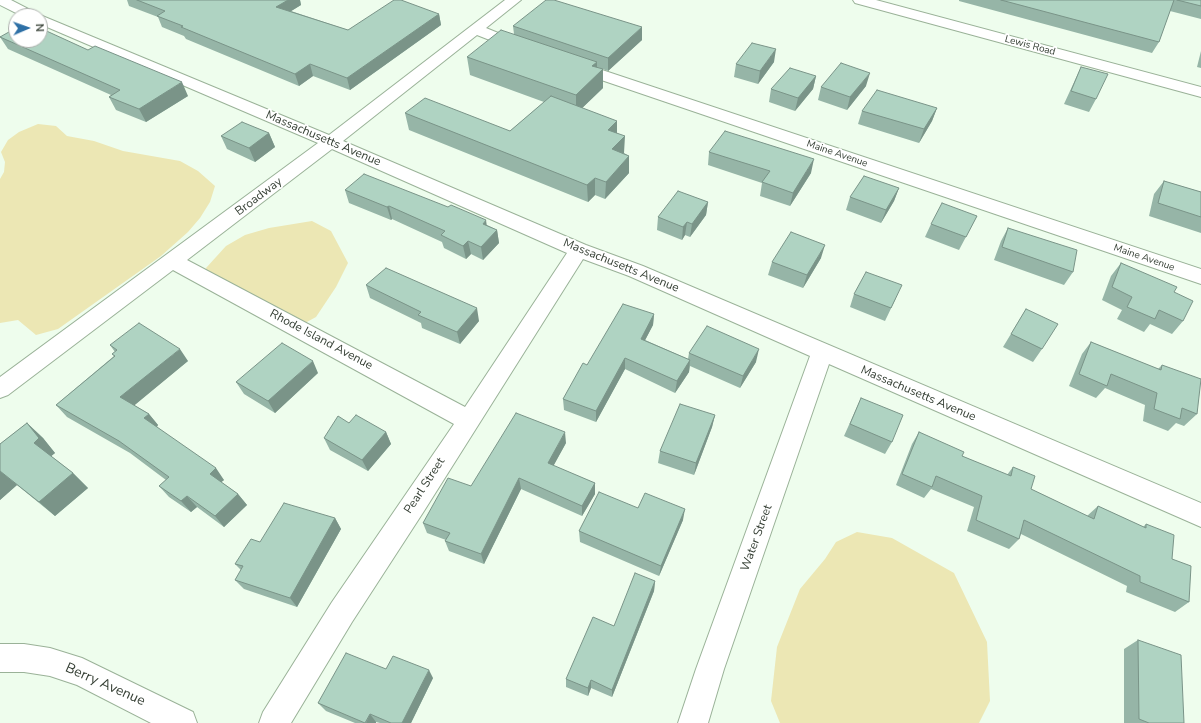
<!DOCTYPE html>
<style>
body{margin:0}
#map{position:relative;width:1201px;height:723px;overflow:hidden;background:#eefded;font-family:"Nunito Sans",sans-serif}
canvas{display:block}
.north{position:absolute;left:8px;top:8px;width:40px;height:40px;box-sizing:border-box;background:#fff;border:1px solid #aeb2ae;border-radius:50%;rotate:88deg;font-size:11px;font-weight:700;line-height:16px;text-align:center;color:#353f34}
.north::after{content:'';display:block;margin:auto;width:14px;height:18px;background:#2e70a6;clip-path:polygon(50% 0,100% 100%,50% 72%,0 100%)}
</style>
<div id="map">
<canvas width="1201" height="723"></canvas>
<div class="north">N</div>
</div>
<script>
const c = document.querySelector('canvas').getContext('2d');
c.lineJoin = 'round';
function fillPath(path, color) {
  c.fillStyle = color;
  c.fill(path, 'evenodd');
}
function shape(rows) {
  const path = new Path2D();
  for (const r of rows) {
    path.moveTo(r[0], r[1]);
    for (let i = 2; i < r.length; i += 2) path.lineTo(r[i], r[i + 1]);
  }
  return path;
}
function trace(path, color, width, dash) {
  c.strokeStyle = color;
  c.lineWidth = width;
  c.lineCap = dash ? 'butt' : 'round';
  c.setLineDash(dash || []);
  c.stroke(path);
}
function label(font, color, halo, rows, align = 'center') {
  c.font = font + ' "Nunito Sans",sans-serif';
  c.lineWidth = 3.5;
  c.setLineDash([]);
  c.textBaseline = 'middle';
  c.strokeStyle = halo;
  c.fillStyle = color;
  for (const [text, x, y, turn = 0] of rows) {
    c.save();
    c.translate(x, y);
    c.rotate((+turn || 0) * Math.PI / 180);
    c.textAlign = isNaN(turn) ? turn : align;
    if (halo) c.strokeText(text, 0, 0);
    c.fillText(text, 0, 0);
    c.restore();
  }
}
fillPath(shape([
 [38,124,56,126,67,136,94,141,123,151,180,161,198,171,215,186,210,202,200,218,188,232,161,256,58,329,36,335,18,320,0,323,0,179,4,172,5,162,1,152,8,140,19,132],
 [312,221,331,231,348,263,336,287,316,317,305,323,210,281,206,268,226,246,245,235,269,228],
 [857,532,892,538,954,573,987,642,990,701,979,723,780,723,771,701,777,647,800,589,825,559,836,542]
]), '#ece7b4');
const minor = shape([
 [0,0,11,0,40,15,329,135,505,0,521,0,486,28,525,44,528,47,525,50,520,52,515,50,477,35,343,141,586,245,643,266,1201,503,1201,527,829,364,724,669,708,723,678,723,696,669,810,356,629,276,583,259,424,511,352,622,291,723,259,723,263,712,332,602,454,424,173,270,8,395,0,398,0,377,318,143,40,24,40,16,22,16,0,5,0,0],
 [332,149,567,253,465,407,187,260,332,149],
 [853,0,876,0,1201,87,1201,97,855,3,853,0],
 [575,61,1201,269,1201,284,569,69,567,66,569,63,575,61],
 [0,644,24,644,50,648,82,658,193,712,197,723,151,723,77,685,50,676,24,672,0,672,0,644]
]);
trace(minor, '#9ab298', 2);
fillPath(minor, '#fff');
fillPath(shape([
 [127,0,300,0,301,5,291,11,348,30,439,14,441,25,350,90,313,76,299,86,186,39,184,36,162,27,158,17,129,6],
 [959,0,1201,0,1201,19,1170,11,1159,42,1152,53,959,1],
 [513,26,642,40,608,71,597,67,603,69,603,88,582,108,617,133,624,153,629,156,629,173,605,199,595,195,588,202,409,130,405,113,510,131,544,102,470,75,467,57,514,34],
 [0,36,188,96,146,122,116,110,109,97,111,95,8,49,0,37],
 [1201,51,1201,68,1197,67],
 [774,62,758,84,734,77,736,64],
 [1081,67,1096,99,1089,112,1064,104,1075,80],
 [816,76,813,89,795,111,769,102,771,89],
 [866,86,847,110,818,100,821,87],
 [937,108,932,121,919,143,858,124,862,111],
 [269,133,275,147,255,162,227,149,221,136],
 [709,152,811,173,790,206,760,196,762,183,708,165],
 [1164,181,1201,192,1201,233,1149,216,1154,194],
 [899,188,894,201,881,223,846,210,850,197],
 [345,190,487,225,497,230,499,243,483,260,471,254,466,259,444,248,442,242,392,219,391,220,349,203],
 [708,202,706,215,690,237,685,235,682,240,657,230,658,217],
 [977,216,959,250,925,237,931,224],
 [1008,228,1073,272,1064,285,994,260,1001,241],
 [821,258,803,288,768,275,772,262],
 [1121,263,1174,292,1183,321,1172,334,1150,324,1144,332,1117,319,1122,310,1102,300,1111,276],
 [366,285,479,321,460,344,422,328,421,323,370,298],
 [854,294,896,298,885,321,850,307],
 [1026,309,1042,349,1033,362,1003,347],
 [654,314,653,325,645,340,688,359,689,353,756,362,740,388,690,366,689,372,675,393,625,369,596,422,564,410,563,399,587,365],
 [1091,342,1158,369,1162,365,1197,414,1184,426,1176,423,1168,431,1143,421,1145,405,1105,388,1096,398,1069,386,1082,354],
 [110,345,188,361,134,405,149,414,158,425,157,427,224,480,221,482,238,494,247,505,224,527,197,507,191,512,169,497,159,486,166,480,130,453,67,417,56,405,114,356,112,354,115,352],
 [318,373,275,413,244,394,236,382],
 [861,398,892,442,885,454,844,436],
 [715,415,712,427,694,475,658,463,660,451],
 [27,423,43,438,55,453,51,456,73,473,88,488,55,516,17,485,0,500,0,444],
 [349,423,386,432,391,444,368,471,330,450,324,438],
 [919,432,962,456,1007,475,1013,467,1031,489,1087,516,1098,506,1143,527,1146,524,1172,559,1189,602,1175,612,1126,592,1127,586,1021,534,1019,539,1009,549,967,531,974,507,931,489,924,498,896,485,912,444],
 [566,443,553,466,595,483,595,494,582,516,521,489,484,564,449,551,445,541,446,540,427,533,423,523,471,486],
 [638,508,683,520,659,576,580,542,579,531],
 [335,518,341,529,297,607,244,589,235,580,241,570,235,564],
 [655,581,654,591,612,697,591,688,588,696,566,687,566,679],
 [1138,640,1184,723,1124,723,1124,649],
 [386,669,433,678,411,723,380,723,376,722,376,723,355,723,326,711,318,703]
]), '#96b5a7');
fillPath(shape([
 [288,0,300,0,301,5,280,18,276,7],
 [439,14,441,25,350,90,347,78],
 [642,27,642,40,608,71,608,58],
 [776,49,774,62,758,84,760,71],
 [597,62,597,74,603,69,603,88,576,114,576,95,592,66],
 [310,64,313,76,299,86,295,74],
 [870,73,866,86,847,110,850,97],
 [816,76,813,89,795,111,798,98],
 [182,82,188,96,146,122,139,109],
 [937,108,932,121,919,143,924,129],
 [617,121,617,138,608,130],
 [269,133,275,147,255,162,249,148],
 [625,136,624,153,612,166,612,149],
 [629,156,629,173,605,199,606,182],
 [814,159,811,173,790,206,793,193],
 [595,178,595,195,588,202,587,185],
 [899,188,894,201,881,223,886,210],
 [708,202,706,215,690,237,692,224],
 [389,206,392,219,391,220,387,207],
 [486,220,488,234,483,224],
 [687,222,685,235,682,240,683,227],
 [497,230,499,243,483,260,481,247],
 [468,241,471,254,466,259,463,246],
 [825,245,821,258,803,288,807,275],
 [477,308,479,321,460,344,457,332],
 [654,314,653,325,640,350,641,339],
 [180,349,188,361,130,409,120,397],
 [759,349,756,362,740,388,743,376],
 [625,358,625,369,596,422,596,411],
 [690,360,689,372,675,393,677,381],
 [313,361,318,373,275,413,268,401],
 [149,414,158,425,154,430,144,418],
 [715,415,712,427,694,475,696,463],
 [27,423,43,438,55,453,49,458,34,443],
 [386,432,391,444,368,471,362,460],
 [565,432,566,443,549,474,548,463],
 [216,468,224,480,218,485,210,474],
 [0,471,17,485,0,500],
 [73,473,88,488,55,516,39,502],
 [519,478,521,489,484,564,481,554],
 [595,483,595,494,582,516,582,506],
 [238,494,247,505,224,527,215,516],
 [187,496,197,507,191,512,181,501],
 [685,509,683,520,659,576,661,566],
 [335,518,341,529,297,607,290,598],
 [655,581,654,591,612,697,612,690],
 [429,670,433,678,411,723,402,723],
 [591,680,591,688,588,696,588,688],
 [370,714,376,722,376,723,366,723]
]), '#7a9488');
const building = shape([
 [137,0,288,0,276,7,348,30,394,0,401,0,439,14,347,78,310,64,295,74,181,27,183,26,157,16,165,11,137,0],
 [546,0,554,0,642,27,608,58,513,26,546,0],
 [1001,0,1174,0,1159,42,1001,0],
 [1177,0,1201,0,1201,6,1177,0],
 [16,28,16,40,40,40,40,28,88,50,95,46,182,82,139,109,109,97,120,90,0,37,16,28],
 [501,30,597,62,592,66,603,69,576,95,467,57,501,30],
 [752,43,776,49,760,71,736,64,752,43],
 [841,63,870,73,850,97,821,87,841,63],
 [1081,67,1108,74,1096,99,1071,91,1081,67],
 [790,68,816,76,798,98,771,89,790,68],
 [877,90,937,108,924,129,862,111,877,90],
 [551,96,617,121,608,130,625,136,612,149,629,156,606,182,595,178,587,185,405,113,425,98,510,131,551,96],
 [242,122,269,133,249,148,221,136,242,122],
 [725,131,814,159,793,193,762,182,770,171,709,152,725,131],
 [364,174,448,207,451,205,486,220,483,224,497,230,481,247,468,241,463,246,441,235,445,231,389,206,387,207,345,190,364,174],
 [864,176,899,188,886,210,850,197,864,176],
 [1164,181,1201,192,1201,217,1158,203,1164,181],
 [678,191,708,202,692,224,687,222,683,227,658,217,678,191],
 [942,203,977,216,966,237,931,224,942,203],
 [1008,228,1077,250,1073,272,1002,247,1008,228],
 [791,232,825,245,807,275,772,262,791,232],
 [1121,263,1177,287,1174,292,1193,301,1183,321,1159,310,1155,319,1127,307,1132,297,1112,287,1121,263],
 [386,268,477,308,457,332,418,315,421,312,366,285,386,268],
 [866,272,902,285,891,308,854,294,866,272],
 [623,304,654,314,641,339,690,360,677,381,625,358,596,411,563,399,583,363,587,365,623,304],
 [1026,309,1058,324,1042,349,1011,334,1026,309],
 [139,323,180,349,120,397,149,414,144,418,216,468,210,474,238,494,215,516,187,496,181,501,159,486,169,477,119,441,56,405,115,356,112,354,117,350,110,345,139,323],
 [707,326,759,349,743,376,689,353,707,326],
 [1091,342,1161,370,1162,365,1201,379,1197,414,1182,408,1180,419,1154,409,1157,393,1111,374,1107,386,1079,374,1091,342],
 [282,343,313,361,268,401,236,382,282,343],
 [861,398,903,415,892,442,850,424,861,398],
 [680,404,715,415,696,463,660,451,680,404],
 [516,413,565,432,548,463,595,483,582,506,519,478,481,554,445,541,450,533,423,523,448,478,471,486,516,413],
 [356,415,386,432,362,460,324,438,338,416,349,423,356,415],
 [27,423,39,438,34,443,73,473,39,502,0,471,0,444,27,423],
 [919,432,964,452,962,456,1011,476,1013,467,1035,476,1031,489,1094,519,1098,506,1146,528,1146,524,1174,535,1172,559,1191,566,1189,602,1140,582,1140,576,1024,520,1019,539,976,520,982,496,936,476,932,487,902,474,919,432],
 [599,492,638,508,645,493,685,509,661,566,579,531,599,492],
 [284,503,335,518,290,598,235,580,243,566,235,564,251,539,260,542,284,503],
 [635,573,655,581,612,690,591,680,588,688,566,679,593,617,614,626,635,573],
 [1138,640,1181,655,1184,723,1149,723,1139,719,1138,640],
 [346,653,386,669,393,656,429,670,402,723,391,723,370,714,365,723,318,703,346,653]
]);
fillPath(building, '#afd3c2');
trace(building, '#7a9488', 1);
label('10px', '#353f34', '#fff', [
 ["Lewis Road",1030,46,15],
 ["Maine Avenue",837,154,19],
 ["Maine Avenue",1144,258,19]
]);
label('12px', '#353f34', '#fff', [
 ["Massachusetts Avenue",323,139,23],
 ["Broadway",259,197,-37],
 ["Massachusetts Avenue",621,266,22],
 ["Rhode Island Avenue",321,340,28],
 ["Massachusetts Avenue",918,394,23],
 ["Pearl Street",425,486,-57],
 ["Water Street",757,538,-70]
]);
label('14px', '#353f34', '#fff', [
 ["Berry Avenue",105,685,24]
]);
</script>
